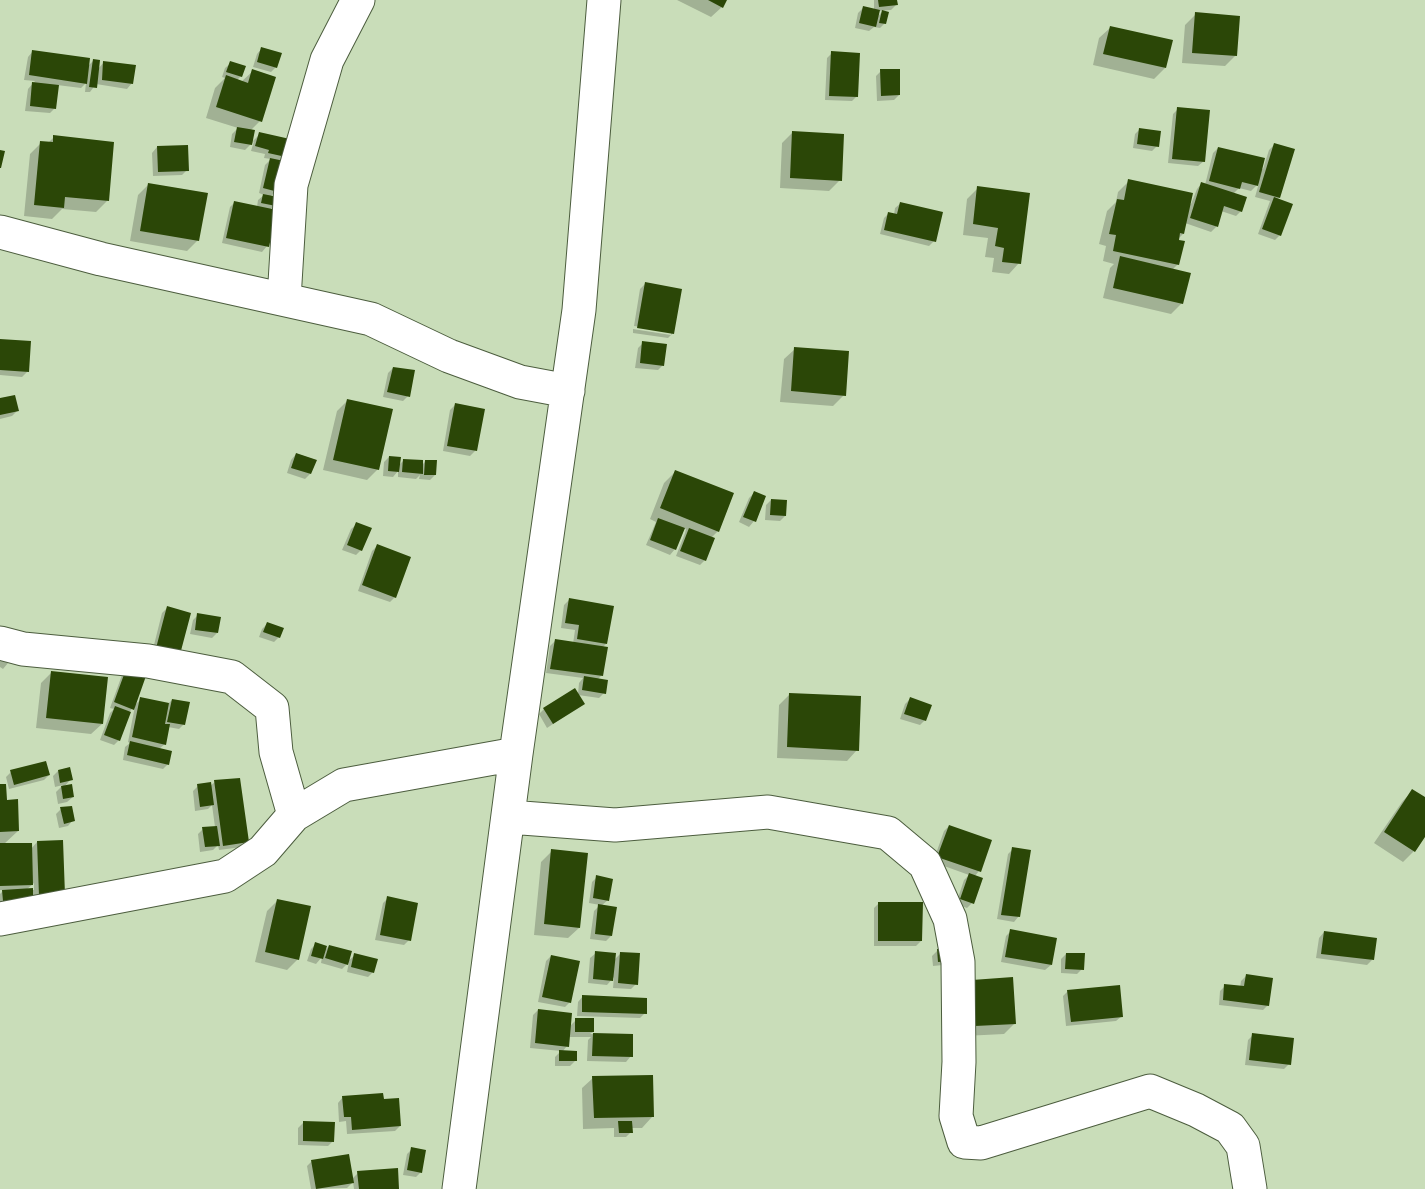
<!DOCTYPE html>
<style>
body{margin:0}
canvas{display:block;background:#c9ddb9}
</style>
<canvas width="1425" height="1189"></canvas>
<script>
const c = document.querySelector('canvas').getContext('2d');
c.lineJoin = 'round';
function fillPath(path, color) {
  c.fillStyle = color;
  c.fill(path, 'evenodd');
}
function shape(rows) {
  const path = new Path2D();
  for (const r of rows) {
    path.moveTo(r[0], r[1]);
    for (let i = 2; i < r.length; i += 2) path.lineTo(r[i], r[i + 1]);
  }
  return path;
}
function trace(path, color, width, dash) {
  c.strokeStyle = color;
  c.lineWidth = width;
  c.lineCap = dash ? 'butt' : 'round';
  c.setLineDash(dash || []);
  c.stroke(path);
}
fillPath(shape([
 [677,0,725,0,722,7,711,17],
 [874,0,895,0,896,5,891,10,878,11,877,17,883,11,885,23,880,28,874,27,869,31,855,28,858,13,863,8,874,10],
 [1196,14,1236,55,1225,66,1182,63,1185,25],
 [1110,28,1165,68,1154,79,1093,65,1099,38],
 [262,48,276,67,271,72,253,67,257,54],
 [33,51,88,66,94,60,98,69,104,62,132,83,127,89,96,84,90,92,85,92,86,83,81,88,57,85,55,108,50,113,25,111,28,89,35,81,24,80,28,57],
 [832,53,857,96,852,101,825,100,827,58],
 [231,63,241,76,236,81,241,82,253,71,260,121,250,131,251,143,260,134,285,156,279,162,276,191,270,197,275,205,270,210,267,246,262,252,222,243,230,207,235,202,257,207,258,200,264,195,259,193,265,165,271,159,264,158,265,154,251,151,254,141,245,150,230,147,232,134,238,128,206,118,215,88,225,78,222,77,225,68],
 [881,71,899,95,894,100,877,101,876,76],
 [1178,109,1204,161,1198,166,1168,163,1173,114],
 [1140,129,1157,146,1152,151,1133,148,1135,134],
 [793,132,840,180,829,191,780,188,782,143],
 [54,137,107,201,96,212,62,209,52,219,24,216,30,154,41,143,48,143],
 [1274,145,1293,150,1278,200,1280,235,1275,240,1258,234,1270,201,1255,197,1259,183,1251,191,1239,188,1233,194,1241,211,1236,216,1221,211,1216,227,1211,232,1185,223,1183,234,1178,239,1178,264,1172,270,1182,303,1171,314,1103,298,1110,268,1114,264,1103,261,1106,246,1099,244,1107,211,1116,202,1118,192,1129,181,1191,204,1197,189,1202,183,1205,185,1213,153,1218,148,1263,169,1269,150],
 [157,147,187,170,182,175,153,176,152,153],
 [149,184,198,240,187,251,130,241,138,195],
 [978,188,1019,263,1009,274,992,272,994,258,985,257,988,238,963,235,967,199],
 [901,203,934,241,929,246,880,234,884,218,889,213,894,215,895,208],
 [645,284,673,333,668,338,633,333,633,329,671,335,671,332,634,326,640,289],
 [0,340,27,372,22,377,0,375],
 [643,343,663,365,658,370,635,368,638,348],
 [795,349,844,395,833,406,780,402,784,359],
 [393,368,408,396,403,401,383,397,388,373],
 [0,400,17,411,12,416,0,419],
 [347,401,378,469,367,480,323,470,337,411],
 [455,405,475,451,470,456,443,451,450,410],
 [296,454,310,474,305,479,287,473,291,460],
 [389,457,398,466,404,460,422,465,426,461,435,475,430,480,419,479,420,475,416,479,398,477,398,471,393,477,383,476,384,462],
 [675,472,718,531,711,538,705,560,700,565,676,556,685,533,686,529,683,528,675,549,670,555,646,545,656,522,650,519,664,483],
 [754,493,764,497,754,521,749,527,739,522,749,498],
 [771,500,785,516,780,521,765,520,766,505],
 [357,524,361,550,356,555,342,550,351,529],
 [377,546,395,597,390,602,358,591,372,551],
 [569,600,606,644,602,648,602,675,597,680,604,693,599,698,578,695,583,704,547,728,539,714,544,709,578,694,579,683,583,678,546,673,550,646,555,641,573,644,575,630,561,628,564,605],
 [167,608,189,614,150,661,162,613],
 [198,615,217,633,212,638,190,634,193,620],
 [267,624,279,637,274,642,259,637,262,629],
 [0,651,11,655,8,663,3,669,0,667],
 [127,670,134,706,141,699,168,704,172,700,184,724,179,729,168,727,165,744,159,749,168,764,163,769,123,760,125,747,130,743,128,742,135,706,129,712,119,740,114,745,100,740,110,713,114,709,110,708,122,675],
 [52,672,102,724,91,734,36,728,41,683],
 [790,694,857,750,847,761,777,758,779,705],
 [910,699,925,720,920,725,900,719,905,704],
 [58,771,71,779,64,787,73,797,67,802,58,804,56,792,63,785,55,787,53,776],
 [11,772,49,775,44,780,9,789,6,777],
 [215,782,248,841,242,847,219,850,218,845,213,850,200,852,198,834,203,829,215,827,212,805,208,809,195,811,193,791,198,786,210,786],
 [0,786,18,831,4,844,31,849,37,842,63,894,0,905,0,894,4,890,0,890],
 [34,883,34,890,26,890],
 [1412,791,1425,799,1425,834,1414,851,1403,862,1374,843,1402,802],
 [61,809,73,820,68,826,59,828,56,814],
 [949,826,979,871,974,877,972,903,967,908,956,904,964,880,969,875,933,862,944,831],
 [1013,849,1019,916,1014,922,997,919,1008,854],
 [552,851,579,928,568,938,534,935,541,862],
 [597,877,608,900,601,906,611,936,606,941,590,939,594,911,600,905,589,903,592,882],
 [388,898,409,940,404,945,375,940,383,903],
 [278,900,298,959,287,970,255,962,267,911],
 [879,903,921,941,916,946,874,946,874,908],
 [1011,931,1051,965,1045,970,1001,962,1006,936],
 [1324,932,1372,960,1367,965,1316,958,1319,938],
 [316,944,323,952,329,946,347,962,355,955,373,972,368,977,347,972,349,962,342,969,321,963,322,957,316,964,307,961,311,949],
 [937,951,943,965,933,966,932,956],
 [596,953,614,960,621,953,636,984,631,989,613,988,614,977,607,985,588,983,590,958],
 [1066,954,1082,969,1077,974,1061,973,1061,959],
 [551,956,570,1002,565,1007,538,1002,546,961],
 [1246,976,1268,1005,1263,1010,1219,1005,1220,991,1225,986,1240,988,1241,981],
 [1012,979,1015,1023,1004,1034,964,1036],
 [1068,991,1122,1016,1116,1021,1066,1026,1063,996],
 [583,996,645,1013,640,1018,577,1016,578,1002],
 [538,1010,569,1027,576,1020,593,1032,590,1034,631,1035,631,1056,626,1062,587,1061,588,1040,591,1037,568,1037,567,1046,562,1052,575,1061,570,1066,555,1066,555,1057,561,1051,530,1048,533,1015],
 [1253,1035,1289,1064,1284,1069,1245,1065,1248,1040],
 [593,1078,652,1117,642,1128,631,1128,631,1132,626,1137,614,1137,614,1128,583,1129,582,1088],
 [343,1097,382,1101,400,1126,395,1131,347,1134,346,1121,339,1122,338,1103],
 [303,1123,333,1141,328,1146,298,1145,298,1128],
 [412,1149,421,1172,416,1177,403,1175,407,1154],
 [312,1161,352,1179,358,1173,398,1189,354,1189,353,1182,347,1188,311,1189,307,1166]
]), '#0003');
fillPath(shape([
 [708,0,727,0,723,8],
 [878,0,897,0,898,5,879,7],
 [863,6,880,10,876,27,859,23],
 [882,10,889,12,886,24,879,23],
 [1195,12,1240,16,1237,56,1192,53],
 [1110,26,1173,40,1166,68,1103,54],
 [261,47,282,53,277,68,257,62],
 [32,50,90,58,87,84,29,75],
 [831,51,860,53,858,97,829,96],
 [93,59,100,60,97,88,89,87],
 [103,61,136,65,133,84,102,80],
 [230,61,246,66,242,77,226,72],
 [252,69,276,77,262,122,216,107,226,75,248,83],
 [880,69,900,69,900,95,881,96],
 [32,82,59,85,56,109,30,106],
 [1177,107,1210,110,1205,162,1172,159],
 [237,127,255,130,252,145,234,142],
 [1139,128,1161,131,1159,147,1137,144],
 [792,131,844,134,842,181,790,178],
 [259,132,290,139,286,157,268,153,269,150,255,146],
 [53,135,114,142,109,201,65,197,64,208,34,205,40,141,53,142],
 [1274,143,1295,149,1280,198,1259,192],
 [188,145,189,171,158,172,157,146],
 [1218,147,1265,158,1258,186,1242,182,1240,189,1209,181],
 [0,150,5,151,1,168,0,168],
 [270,158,284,161,278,192,263,188],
 [1128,179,1193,193,1184,234,1180,233,1179,240,1185,241,1179,265,1113,251,1116,235,1109,234,1117,199,1124,200],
 [1201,182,1247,197,1242,212,1224,206,1218,227,1190,218],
 [148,183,208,193,199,241,140,231],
 [977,186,1030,193,1021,264,1002,262,1004,248,995,246,998,228,973,224],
 [263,194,278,197,276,206,261,203],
 [1274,197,1293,204,1281,236,1262,229],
 [234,201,277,210,269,247,226,238],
 [900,202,943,212,936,242,884,230,888,212,897,214],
 [1120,256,1191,273,1183,304,1113,288],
 [645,282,682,289,674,334,637,328],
 [0,339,31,341,29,372,0,370],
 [642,341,667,344,664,366,640,363],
 [794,347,849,351,846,396,791,391],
 [393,367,415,370,410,397,387,392],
 [15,395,19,411,0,415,0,398],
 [347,399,393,409,379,470,333,460],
 [455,403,485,409,477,451,447,446],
 [296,453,317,460,311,474,291,468],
 [389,456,401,457,399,472,388,471],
 [403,459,423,460,423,474,402,472],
 [425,460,437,460,436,475,424,475],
 [675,470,734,493,719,532,660,508],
 [754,491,766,496,756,522,743,517],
 [771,499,787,500,786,516,770,515],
 [658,518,685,528,676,550,650,540],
 [356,522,372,528,362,551,347,545],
 [689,528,715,538,706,561,680,551],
 [377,544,411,557,396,598,362,585],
 [569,598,614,606,607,644,577,639,579,625,565,623],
 [167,606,191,613,178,662,154,656],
 [197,613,221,617,218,633,195,630],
 [267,622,284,628,280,638,263,632],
 [555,639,608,647,603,676,550,669],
 [126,669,146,676,134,710,114,702],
 [51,671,108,677,103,724,46,718],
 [584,676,608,680,606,694,582,690],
 [575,688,585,704,553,724,543,708],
 [789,693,861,696,859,751,787,747],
 [140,697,169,703,165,724,170,724,166,745,132,737],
 [910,697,932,705,926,721,904,714],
 [172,699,190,702,185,725,167,722],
 [115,706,131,712,120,741,104,735],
 [130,741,172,751,169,765,127,755],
 [46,761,50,775,14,785,10,770],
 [70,767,73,780,60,783,58,770],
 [240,778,249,842,223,846,214,780],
 [211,782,214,805,200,807,197,784],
 [0,784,6,784,7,800,18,799,19,831,0,832],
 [72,784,74,797,63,799,61,786],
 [1412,789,1425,797,1425,837,1415,852,1384,832],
 [72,806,75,821,64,824,60,807],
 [949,825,992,840,981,872,937,857],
 [217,826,220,846,205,847,202,827],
 [63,840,65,895,39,896,37,841],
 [0,843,32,843,33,885,0,886],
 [1012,847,1031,850,1020,917,1001,915],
 [551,849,588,853,580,928,544,924],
 [969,873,983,878,974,904,960,899],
 [596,875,613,879,609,901,593,898],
 [33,888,33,899,3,901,2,890],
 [387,896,418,903,411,941,380,935],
 [277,899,311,906,299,960,265,952],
 [878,902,923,902,922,941,878,941],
 [598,904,617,907,612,936,595,934],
 [1010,929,1057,938,1052,965,1005,957],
 [1324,931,1377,938,1374,960,1321,954],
 [315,942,327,946,323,959,311,956],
 [329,945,352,951,348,965,325,958],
 [937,949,950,949,950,961,938,962],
 [595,951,616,953,613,981,593,979],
 [620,952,640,953,638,985,618,983],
 [354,953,378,959,374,973,351,967],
 [1066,953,1085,953,1084,970,1065,969],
 [551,955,580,961,571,1003,542,997],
 [1246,974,1273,978,1269,1006,1223,1000,1224,984,1244,986],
 [1013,977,1016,1024,975,1026,972,980],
 [1120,985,1123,1017,1071,1022,1067,990],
 [582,995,647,998,647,1014,582,1012],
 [538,1009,572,1013,569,1047,535,1043],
 [575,1018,594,1018,594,1032,575,1032],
 [593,1033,633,1034,633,1057,592,1056],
 [1252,1033,1294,1038,1291,1065,1249,1060],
 [559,1050,577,1051,577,1061,559,1061],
 [653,1075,654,1117,594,1118,592,1076],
 [383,1093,384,1099,399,1098,401,1126,352,1130,351,1117,344,1117,342,1096],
 [303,1121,335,1122,334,1142,303,1141],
 [618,1121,632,1121,633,1133,619,1133],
 [411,1147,426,1150,422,1173,407,1170],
 [349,1154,354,1183,316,1189,311,1160],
 [398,1168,399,1189,359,1189,357,1171]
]), '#2b4707');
const street = shape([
 [0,232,101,259,371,319,449,356,520,382,568,391],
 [284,299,291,185,327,60,358,0],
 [0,643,23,649,148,661,232,677,272,708,276,752,294,815],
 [509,817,615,825,768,812,888,833,925,864,950,919,958,962,959,1062,956,1116,964,1142,981,1143,1150,1091,1196,1110,1230,1128,1243,1146,1250,1189],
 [0,919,225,876,263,851,294,815,344,785,516,754],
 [459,1189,516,754,579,310,604,0]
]);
trace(street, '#4c5d3e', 35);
trace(street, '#fff', 33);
</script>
